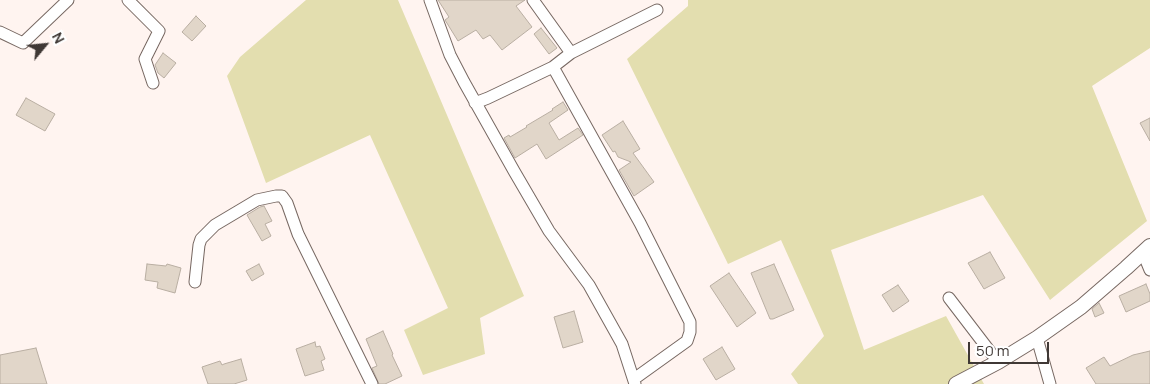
<!DOCTYPE html>
<style>
body{margin:0}
#map{position:relative;width:1150px;height:384px;overflow:hidden;background:#fff4f0;font-family:Manrope,sans-serif}
canvas{display:block}
.north{position:absolute;left:20px;top:20px;width:50px;height:50px;-webkit-text-stroke:4px #fff;paint-order:stroke;rotate:62deg;font-size:14px;font-weight:700;line-height:20px;text-align:center;color:#3f3835}
.north::after{content:'';display:block;margin:auto;width:18px;height:22px;background:#3f3835;clip-path:polygon(50% 0,100% 100%,50% 72%,0 100%)}
.scale{position:absolute;left:968px;top:342px;width:81px;height:22px;box-sizing:border-box;border:2px solid #3f3835;border-top:0;padding-left:6px;font-size:15px;line-height:18px;white-space:nowrap;color:#3f3835;-webkit-text-stroke:4px #fff;paint-order:stroke}
</style>
<div id="map">
<canvas width="1150" height="384"></canvas>
<div class="north">N</div>
<div class="scale">50 m</div>
</div>
<script>
const c = document.querySelector('canvas').getContext('2d');
c.lineJoin = 'round';
function fillPath(path, color) {
  c.fillStyle = color;
  c.fill(path, 'evenodd');
}
function shape(rows) {
  const path = new Path2D();
  for (const r of rows) {
    path.moveTo(r[0], r[1]);
    for (let i = 2; i < r.length; i += 2) path.lineTo(r[i], r[i + 1]);
  }
  return path;
}
function trace(path, color, width, dash) {
  c.strokeStyle = color;
  c.lineWidth = width;
  c.lineCap = dash ? 'butt' : 'round';
  c.setLineDash(dash || []);
  c.stroke(path);
}
fillPath(shape([
 [306,0,398,0,524,296,480,318,485,354,423,375,404,330,448,308,370,135,266,183,227,76,240,57],
 [688,0,1150,0,1150,48,1092,86,1147,221,1050,300,983,195,831,250,864,350,946,316,984,384,798,384,791,374,824,336,781,240,728,264,627,59,688,6]
]), '#e3deaf');
const building = shape([
 [438,0,525,0,516,6,532,27,502,50,490,35,483,39,476,30,458,41,445,20,449,17,438,0],
 [196,16,206,26,192,41,182,32,196,16],
 [541,28,557,48,549,54,534,34,541,28],
 [163,53,176,63,164,78,158,73,155,65,163,53],
 [26,98,55,114,45,131,16,115,26,98],
 [563,102,568,110,549,123,559,140,578,128,583,135,546,159,537,144,515,158,504,138,509,135,510,137,527,127,526,126,553,110,552,109,563,102],
 [1150,118,1150,141,1140,123,1150,118],
 [623,121,640,149,633,153,654,182,634,196,619,170,631,162,618,157,615,151,613,152,602,135,623,121],
 [264,206,272,221,265,224,271,236,262,241,247,215,260,207,264,206],
 [990,252,1005,278,984,289,968,263,990,252],
 [147,264,166,266,167,264,181,268,175,293,157,288,158,282,145,280,147,264],
 [259,264,264,274,252,281,246,271,259,264],
 [774,264,794,310,773,319,770,319,751,273,774,264],
 [729,273,756,313,737,327,710,286,729,273],
 [1146,284,1150,294,1150,301,1126,312,1119,296,1146,284],
 [898,285,909,301,893,312,882,295,898,285],
 [1099,303,1104,313,1095,317,1092,309,1099,303],
 [574,311,583,342,563,348,554,317,574,311],
 [383,331,393,354,392,355,402,376,385,384,379,384,372,368,377,366,366,339,383,331],
 [315,342,316,347,320,346,325,359,321,361,324,370,305,376,296,349,315,342],
 [722,347,735,369,716,380,703,359,722,347],
 [36,348,47,384,0,384,0,355,36,348],
 [1150,351,1150,384,1096,384,1086,368,1104,357,1110,366,1133,355,1150,351],
 [241,359,247,380,234,384,208,384,202,367,220,361,222,365,224,364,241,359]
]);
fillPath(building, '#e1d6c9');
trace(building, '#b9aea2', 1);
const minor = shape([
 [128,0,159,31,145,59,153,83],
 [430,0,450,55,464,82,514,171,549,231,589,285,622,344,635,384],
 [533,0,571,53],
 [0,32,23,43,68,0],
 [553,67,640,223,690,322,690,332,687,341,634,379],
 [475,103,488,98,553,67,571,53,657,10],
 [1143,253,1150,270],
 [195,282,199,245,201,239,215,225,257,200,276,196,282,196,287,203,298,234,372,384],
 [949,298,998,362],
 [1037,338,1050,384]
]);
const tertiary = shape([
 [956,384,998,362,1037,338,1081,307,1126,268,1150,246]
]);
trace(minor, '#776862', 13);
trace(tertiary, '#776862', 16);
trace(minor, '#fff', 11);
trace(tertiary, '#fff', 14);
</script>
